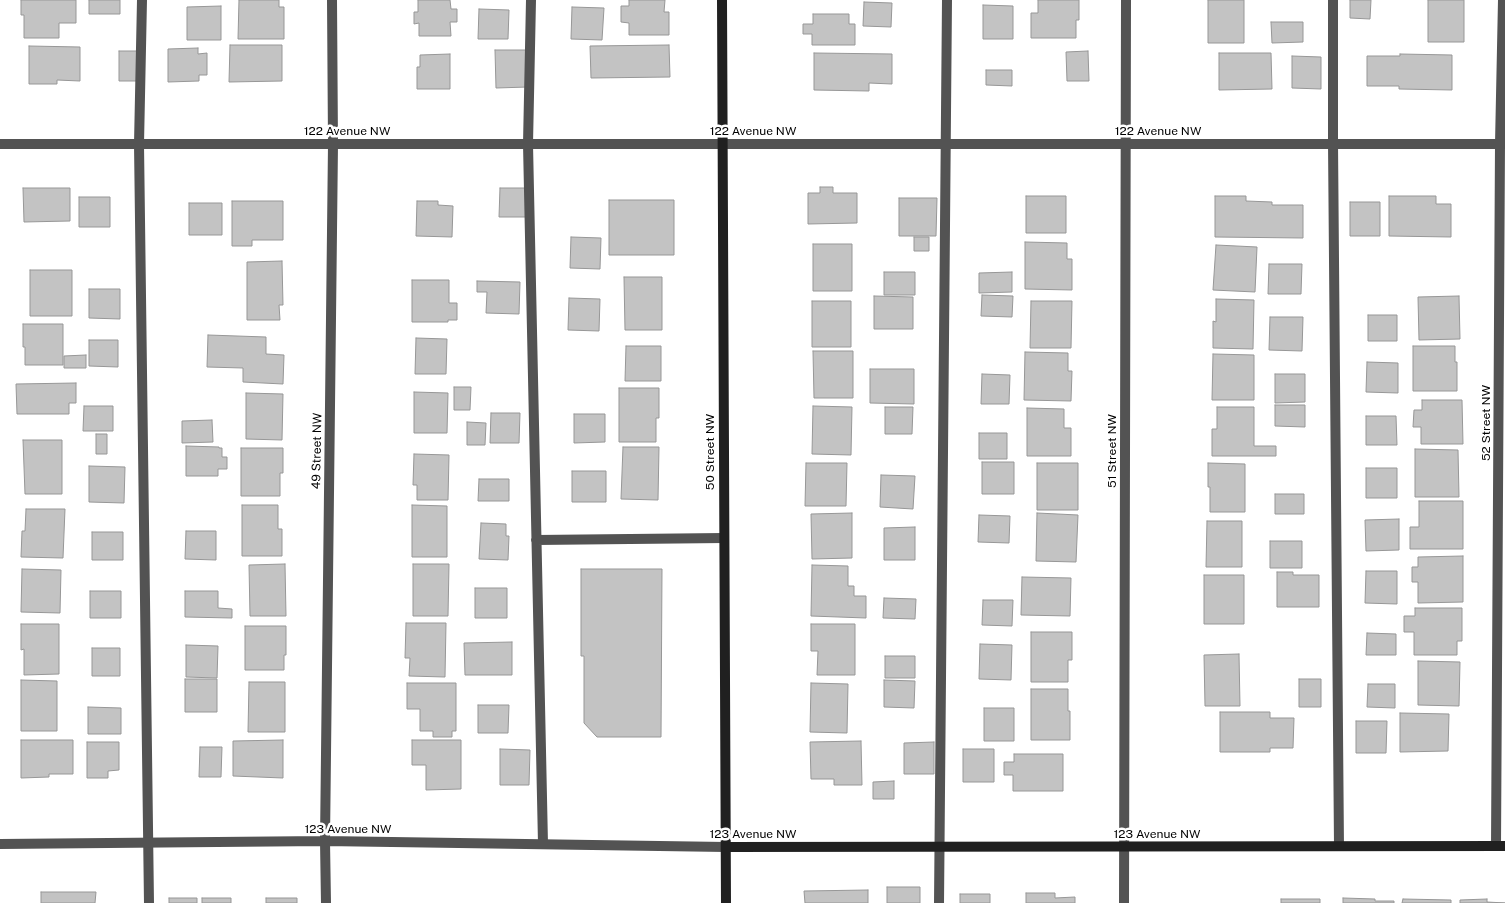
<!DOCTYPE html>
<style>
body{margin:0}
canvas{display:block;background:#fff}
</style>
<canvas width="1505" height="903"></canvas>
<script>
const c = document.querySelector('canvas').getContext('2d');
c.lineJoin = 'round';
function fillPath(path, color) {
  c.fillStyle = color;
  c.fill(path, 'evenodd');
}
function shape(rows) {
  const path = new Path2D();
  for (const r of rows) {
    path.moveTo(r[0], r[1]);
    for (let i = 2; i < r.length; i += 2) path.lineTo(r[i], r[i + 1]);
  }
  return path;
}
function trace(path, color, width, dash) {
  c.strokeStyle = color;
  c.lineWidth = width;
  c.lineCap = dash ? 'butt' : 'round';
  c.setLineDash(dash || []);
  c.stroke(path);
}
function label(font, color, halo, rows, align = 'center') {
  c.font = font + ' "Public Sans",sans-serif';
  c.lineWidth = 5;
  c.setLineDash([]);
  c.textBaseline = 'middle';
  c.strokeStyle = halo;
  c.fillStyle = color;
  for (const [text, x, y, turn = 0] of rows) {
    c.save();
    c.translate(x, y);
    c.rotate((+turn || 0) * Math.PI / 180);
    c.textAlign = isNaN(turn) ? turn : align;
    if (halo) c.strokeText(text, 0, 0);
    c.fillText(text, 0, 0);
    c.restore();
  }
}
const building = shape([
 [21,0,76,0,76,23,59,23,59,38,24,38,24,15,21,15,21,0],
 [89,0,120,0,120,14,89,14,89,0],
 [239,0,279,0,279,7,284,7,284,39,238,39,239,0],
 [418,0,450,0,451,9,457,9,457,22,450,22,451,36,419,36,419,23,414,24,414,12,418,12,418,0],
 [629,0,665,0,664,12,669,12,669,35,629,35,629,23,621,22,621,6,629,6,629,0],
 [1038,0,1079,0,1079,20,1076,20,1076,38,1031,38,1031,13,1038,13,1038,0],
 [1208,0,1244,0,1244,43,1208,43,1208,0],
 [1350,0,1371,0,1370,19,1350,18,1350,0],
 [1428,0,1464,0,1464,42,1428,42,1428,0],
 [864,2,892,3,891,27,863,26,864,2],
 [983,5,1013,6,1013,39,983,39,983,5],
 [221,6,221,40,187,40,187,7,221,6],
 [572,7,604,8,602,40,571,39,572,7],
 [479,9,509,10,508,39,478,39,479,9],
 [813,14,849,14,849,24,855,24,855,45,812,45,812,34,803,34,803,24,813,24,813,14],
 [1271,22,1303,22,1303,42,1272,43,1271,22],
 [230,45,282,45,282,81,229,82,230,45],
 [669,45,670,77,591,78,590,46,669,45],
 [29,46,80,47,80,81,57,80,57,84,29,84,29,46],
 [198,48,198,54,207,53,207,75,199,75,199,81,168,82,168,49,198,48],
 [495,50,527,50,528,87,496,88,495,50],
 [119,51,139,51,139,81,119,81,119,51],
 [1088,51,1089,81,1067,81,1066,52,1088,51],
 [814,53,892,54,892,84,869,83,869,91,814,90,814,53],
 [1219,53,1271,53,1272,89,1219,90,1219,53],
 [450,54,450,89,417,89,417,67,420,67,420,55,450,54],
 [1400,54,1452,55,1452,90,1399,89,1399,86,1367,86,1367,56,1400,56,1400,54],
 [1292,56,1321,57,1321,89,1292,88,1292,56],
 [986,70,1012,70,1012,86,986,85,986,70],
 [820,187,833,187,833,193,857,193,857,223,808,224,808,193,820,193,820,187],
 [23,188,70,188,70,221,24,222,23,188],
 [500,188,527,188,526,217,499,217,500,188],
 [1026,196,1066,196,1066,233,1026,233,1026,196],
 [1215,196,1246,196,1246,201,1272,202,1272,205,1303,205,1303,238,1215,237,1215,196],
 [1389,196,1436,196,1436,204,1451,204,1451,237,1389,236,1389,196],
 [79,197,110,197,110,227,79,227,79,197],
 [899,198,937,198,936,236,899,236,899,198],
 [609,200,674,200,674,255,609,255,609,200],
 [232,201,283,201,283,240,252,240,252,246,232,246,232,201],
 [417,201,438,201,438,205,453,206,452,237,416,236,417,201],
 [1350,202,1380,202,1380,236,1350,236,1350,202],
 [189,203,222,203,222,235,189,235,189,203],
 [571,237,601,238,600,269,570,268,571,237],
 [914,237,929,237,929,251,914,251,914,237],
 [1025,242,1067,243,1067,259,1072,259,1072,290,1025,289,1025,242],
 [813,244,852,244,852,291,813,291,813,244],
 [1216,245,1257,247,1255,292,1213,290,1216,245],
 [282,261,283,305,279,305,280,320,247,320,247,262,282,261],
 [1269,264,1302,264,1301,294,1268,294,1269,264],
 [30,270,72,270,72,316,30,316,30,270],
 [884,272,915,272,915,295,884,295,884,272],
 [1012,272,1012,292,979,293,979,273,1012,272],
 [624,277,662,277,662,330,625,330,624,277],
 [412,280,449,280,449,303,457,303,457,320,448,320,448,322,412,322,412,280],
 [477,281,520,282,519,314,486,313,487,292,477,292,477,281],
 [89,289,120,289,120,319,89,318,89,289],
 [982,295,1013,296,1012,317,981,316,982,295],
 [874,296,913,297,913,329,874,329,874,296],
 [1459,296,1460,339,1419,340,1418,297,1459,296],
 [569,298,600,299,599,331,568,330,569,298],
 [1216,299,1254,300,1253,349,1213,348,1213,321,1216,322,1216,299],
 [812,301,851,301,851,347,812,347,812,301],
 [1031,301,1072,301,1071,348,1030,348,1031,301],
 [1368,315,1397,315,1397,341,1368,341,1368,315],
 [1270,317,1303,317,1302,351,1269,350,1270,317],
 [23,324,63,324,63,365,25,365,25,347,23,347,23,324],
 [208,335,266,337,266,354,284,355,283,384,243,382,243,368,207,367,208,335],
 [416,338,447,339,446,374,415,374,416,338],
 [89,340,118,340,118,367,89,366,89,340],
 [626,346,661,346,661,381,625,381,626,346],
 [1413,346,1455,346,1455,362,1457,362,1457,391,1413,391,1413,346],
 [813,351,853,351,853,398,814,398,813,351],
 [1025,352,1068,353,1068,371,1072,371,1071,401,1024,400,1025,352],
 [1213,354,1254,355,1254,400,1212,400,1213,354],
 [86,355,86,368,64,368,64,356,86,355],
 [1367,362,1398,363,1398,393,1366,392,1367,362],
 [870,369,914,369,914,404,870,403,870,369],
 [982,374,1010,375,1009,404,981,404,982,374],
 [1275,374,1305,374,1305,402,1275,403,1275,374],
 [76,383,76,403,69,403,69,414,17,414,16,384,76,383],
 [454,387,471,387,470,410,454,410,454,387],
 [619,388,659,388,659,418,656,418,656,442,619,442,619,388],
 [414,392,448,393,447,433,414,433,414,392],
 [246,393,283,394,282,440,246,439,246,393],
 [1422,400,1462,400,1463,444,1421,444,1421,427,1413,427,1414,410,1422,410,1422,400],
 [1275,405,1305,405,1305,427,1275,426,1275,405],
 [84,406,113,406,113,431,83,431,84,406],
 [813,406,852,407,851,455,812,454,813,406],
 [885,407,913,407,912,434,885,434,885,407],
 [1217,407,1254,407,1254,446,1276,446,1276,456,1212,456,1212,429,1217,429,1217,407],
 [1027,408,1064,409,1064,428,1071,428,1071,456,1027,456,1027,408],
 [491,413,520,413,519,443,490,443,491,413],
 [574,414,605,414,605,442,574,443,574,414],
 [1366,416,1396,416,1397,445,1366,445,1366,416],
 [212,420,213,442,182,443,182,421,212,420],
 [467,422,486,423,485,445,467,445,467,422],
 [979,433,1007,433,1007,459,979,459,979,433],
 [96,434,107,434,107,454,96,454,96,434],
 [23,440,62,440,62,494,25,494,23,440],
 [186,446,219,447,219,448,222,448,222,457,227,457,227,469,218,469,218,476,186,476,186,446],
 [623,447,659,447,658,500,621,499,623,447],
 [241,448,283,448,283,473,280,473,280,496,241,496,241,448],
 [1415,449,1458,450,1459,497,1415,497,1415,449],
 [414,454,449,455,448,500,417,500,417,485,413,485,414,454],
 [982,462,1014,462,1014,494,982,494,982,462],
 [806,463,847,463,846,506,805,506,806,463],
 [1037,463,1078,463,1078,510,1037,510,1037,463],
 [1208,463,1245,464,1245,512,1210,512,1210,487,1208,487,1208,463],
 [89,466,125,467,124,503,89,502,89,466],
 [1366,468,1397,468,1397,498,1366,498,1366,468],
 [572,471,606,471,606,502,572,502,572,471],
 [881,475,915,476,913,509,880,507,881,475],
 [479,479,509,479,509,501,478,501,479,479],
 [1275,494,1304,494,1304,514,1275,514,1275,494],
 [1419,501,1463,501,1463,549,1410,549,1410,527,1419,527,1419,501],
 [242,505,278,505,278,529,282,529,282,556,242,556,242,505],
 [412,505,447,506,447,557,412,557,412,505],
 [26,509,65,509,63,558,21,557,22,531,25,531,26,509],
 [852,513,852,558,812,559,811,514,852,513],
 [1037,513,1078,515,1076,562,1036,561,1037,513],
 [979,515,1010,516,1009,543,978,542,979,515],
 [1399,519,1399,550,1366,551,1365,520,1399,519],
 [1207,521,1242,521,1242,567,1206,567,1207,521],
 [481,523,506,524,506,536,509,536,508,560,479,559,481,523],
 [915,527,915,560,884,560,884,528,915,527],
 [186,531,216,531,216,560,185,559,186,531],
 [92,532,123,532,123,560,92,560,92,532],
 [1270,541,1302,541,1302,568,1270,568,1270,541],
 [1463,556,1463,602,1418,603,1418,582,1412,582,1412,567,1418,567,1418,557,1463,556],
 [285,564,286,616,250,616,249,565,285,564],
 [413,564,449,564,448,616,413,616,413,564],
 [812,565,848,566,848,586,854,586,854,596,866,596,866,618,811,616,812,565],
 [22,569,61,570,60,613,21,612,22,569],
 [581,569,662,569,661,737,597,737,584,723,584,656,581,656,581,569],
 [1366,571,1397,571,1397,604,1365,603,1366,571],
 [1277,572,1293,572,1293,575,1319,575,1319,607,1277,607,1277,572],
 [1204,575,1244,575,1244,624,1204,624,1204,575],
 [1022,577,1071,578,1070,616,1021,615,1022,577],
 [475,588,507,588,507,618,475,618,475,588],
 [90,591,121,591,121,618,90,618,90,591],
 [185,591,218,591,218,608,232,609,232,618,185,617,185,591],
 [884,598,916,599,915,619,883,618,884,598],
 [983,600,1013,600,1012,626,982,625,983,600],
 [1415,608,1462,608,1462,641,1457,641,1457,655,1414,655,1414,632,1404,632,1404,616,1415,616,1415,608],
 [406,623,446,623,445,677,409,676,410,658,405,658,406,623],
 [21,624,59,624,59,674,24,675,24,649,21,650,21,624],
 [811,624,855,624,855,675,817,675,818,651,811,651,811,624],
 [245,626,286,626,286,655,284,655,284,670,245,670,245,626],
 [1031,632,1072,632,1072,660,1068,660,1068,682,1031,682,1031,632],
 [1367,633,1396,634,1396,655,1366,655,1367,633],
 [512,642,512,675,465,675,464,643,512,642],
 [980,644,1012,645,1011,680,979,679,980,644],
 [186,645,218,646,217,678,186,677,186,645],
 [92,648,120,648,120,676,92,676,92,648],
 [1239,654,1240,706,1205,706,1204,655,1239,654],
 [885,656,915,656,915,678,885,678,885,656],
 [1418,661,1460,662,1459,706,1418,705,1418,661],
 [185,679,217,679,217,712,185,712,185,679],
 [1299,679,1321,679,1321,707,1299,707,1299,679],
 [21,680,57,681,57,731,21,731,21,680],
 [884,680,915,681,914,708,884,707,884,680],
 [249,682,285,682,285,732,248,732,249,682],
 [407,683,456,683,456,731,452,731,452,737,433,737,433,731,420,731,420,709,407,709,407,683],
 [811,683,848,684,847,733,810,732,811,683],
 [1368,684,1395,684,1395,708,1367,707,1368,684],
 [1031,689,1068,689,1068,711,1070,711,1070,740,1031,740,1031,689],
 [478,705,509,705,508,733,478,733,478,705],
 [88,707,121,708,121,734,88,734,88,707],
 [984,708,1014,708,1014,741,984,741,984,708],
 [1220,712,1270,712,1270,718,1294,718,1293,748,1270,748,1270,752,1220,752,1220,712],
 [1400,713,1449,714,1448,751,1400,752,1400,713],
 [1356,721,1387,721,1386,753,1356,753,1356,721],
 [21,740,73,740,73,774,49,774,49,777,21,778,21,740],
 [283,740,283,778,233,776,233,741,283,740],
 [412,740,461,740,461,789,426,790,426,765,412,765,412,740],
 [861,741,862,785,834,785,834,779,811,779,810,742,861,741],
 [87,742,119,742,119,770,108,771,108,778,87,778,87,742],
 [934,742,934,774,904,774,904,743,934,742],
 [200,747,222,747,221,777,199,777,200,747],
 [500,749,530,750,529,785,500,785,500,749],
 [963,749,994,749,994,782,963,782,963,749],
 [1014,754,1063,754,1063,791,1013,791,1013,775,1004,775,1004,762,1014,762,1014,754],
 [894,781,894,799,873,799,873,782,894,781],
 [887,887,920,887,920,903,887,903,887,887],
 [868,890,868,903,805,903,804,891,868,890],
 [41,892,96,892,95,903,41,903,41,892],
 [1026,893,1055,893,1055,898,1075,897,1075,903,1026,903,1026,893],
 [960,894,990,894,990,903,960,903,960,894],
 [169,898,197,898,197,903,169,903,169,898],
 [202,898,231,898,231,903,202,903,202,898],
 [266,898,297,898,297,903,266,903,266,898],
 [1343,898,1375,899,1375,901,1394,901,1394,903,1343,903,1343,898],
 [1281,899,1320,899,1320,903,1281,903,1281,899],
 [1403,899,1451,900,1451,903,1402,903,1403,899],
 [1487,899,1487,902,1505,903,1460,903,1460,900,1487,899]
]);
fillPath(building, '#c3c3c3');
trace(building, '#979797', 1);
trace(shape([
 [142,0,139,144,149,903],
 [531,0,528,144,543,844],
 [1333,0,1333,143,1339,846],
 [536,540,724,538],
 [939,903,947,0]
]), '#535353', 10);
trace(shape([
 [0,144,1505,144],
 [0,844,325,841,726,847],
 [1496,846,1500,144,1503,0],
 [326,903,325,841,333,144,332,0],
 [1124,903,1126,0]
]), '#535353', 10);
trace(shape([
 [722,0,726,903],
 [726,847,1505,846]
]), '#202020', 10);
label('12px', '#000', '#fff', [
 ["122 Avenue NW",347,131],
 ["122 Avenue NW",753,131],
 ["122 Avenue NW",1158,131],
 ["52 Street NW",1486,423,-90],
 ["49 Street NW",317,451,-89],
 ["51 Street NW",1112,451,-90],
 ["50 Street NW",710,452,-90],
 ["123 Avenue NW",348,829],
 ["123 Avenue NW",753,834],
 ["123 Avenue NW",1157,834]
]);
</script>
